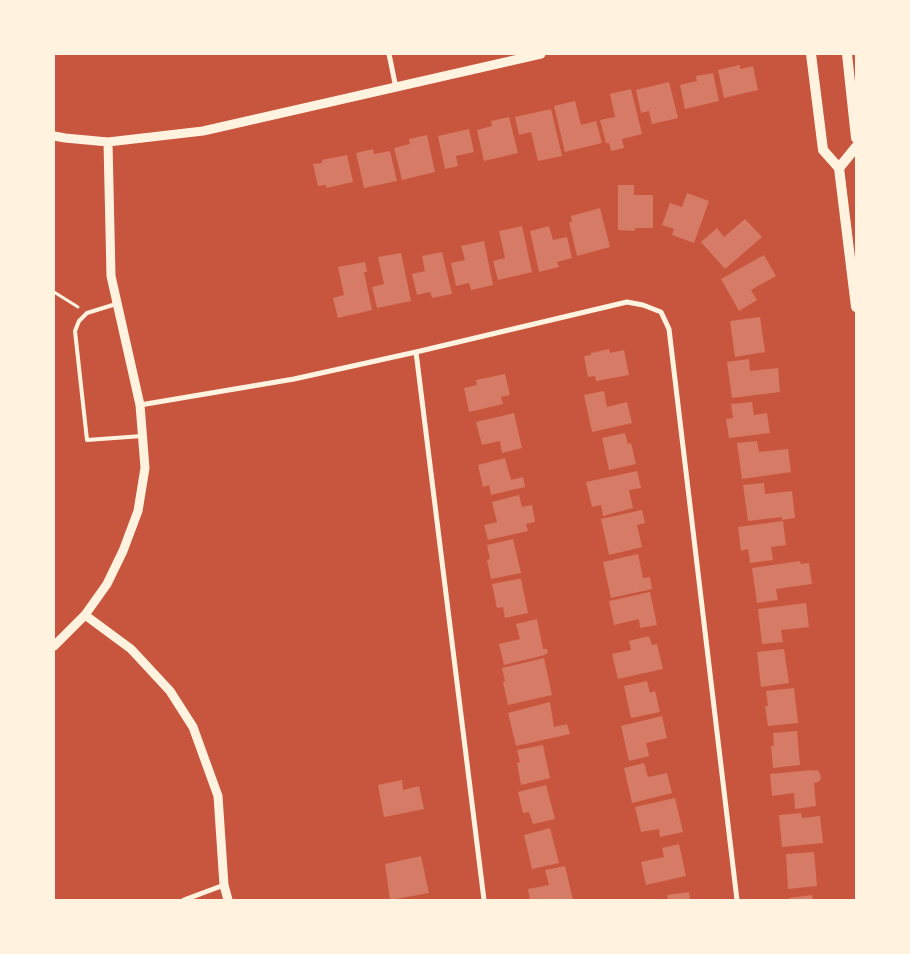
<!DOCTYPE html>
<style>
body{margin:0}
#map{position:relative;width:910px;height:954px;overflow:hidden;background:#c8553d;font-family:Lato,sans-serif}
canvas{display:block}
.frame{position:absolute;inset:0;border:55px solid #fff3e0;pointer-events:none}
</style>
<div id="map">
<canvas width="910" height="954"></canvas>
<div class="frame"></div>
</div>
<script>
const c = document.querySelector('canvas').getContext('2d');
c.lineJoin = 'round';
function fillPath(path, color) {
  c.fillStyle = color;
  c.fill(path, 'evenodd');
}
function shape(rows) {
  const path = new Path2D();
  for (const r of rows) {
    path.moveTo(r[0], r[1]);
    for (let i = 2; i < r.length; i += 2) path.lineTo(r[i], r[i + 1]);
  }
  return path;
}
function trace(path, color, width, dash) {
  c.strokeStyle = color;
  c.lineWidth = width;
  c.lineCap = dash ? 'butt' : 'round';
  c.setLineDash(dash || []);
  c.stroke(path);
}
fillPath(shape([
 [740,65,740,69,753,66,758,90,724,98,718,70],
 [713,73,719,101,685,109,680,85,697,81,696,76],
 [669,82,678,118,652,124,649,111,641,113,636,90],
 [631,89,642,134,622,139,624,148,611,151,609,143,606,143,600,120,615,117,610,94],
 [575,101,581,125,596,121,602,143,565,152,554,106],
 [551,109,562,156,538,161,531,132,519,135,515,117],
 [509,117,518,153,484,161,477,130,492,126,491,121],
 [469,129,474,152,456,156,458,166,445,169,438,136],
 [427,135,435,172,402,180,394,148,410,144,409,139],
 [373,149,374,154,390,151,397,181,364,188,356,153],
 [347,155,353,182,326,188,326,185,318,186,313,164,322,163,322,160],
 [618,185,634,185,634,195,653,195,653,228,635,228,635,231,618,230],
 [687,193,709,201,694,243,672,235,674,229,662,225,670,203,682,207],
 [600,208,610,247,577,256,569,222,572,222,571,216],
 [745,219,762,237,725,269,701,242,717,228,724,237],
 [522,226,532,272,498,280,493,261,505,258,499,231],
 [549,226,553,240,567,237,572,258,557,262,559,267,539,272,530,231],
 [484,241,493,285,471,290,469,283,456,286,451,263,465,260,461,246],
 [442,252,452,294,432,298,430,292,417,295,412,274,425,271,422,256],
 [401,253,411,301,377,308,372,287,384,284,378,257],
 [764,255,776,276,751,290,757,300,739,311,721,279],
 [365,262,367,272,364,272,372,310,338,318,333,298,344,295,338,267],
 [760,317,765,352,735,357,730,321],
 [609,349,610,353,624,350,629,375,596,381,595,376,588,377,584,356,591,355,591,353],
 [749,359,750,371,778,368,780,392,732,398,727,362],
 [505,374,510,395,501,397,503,404,469,412,464,388,477,385,476,380],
 [604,391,607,407,627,402,632,423,592,432,584,395],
 [752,402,754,415,767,413,770,433,729,438,726,419,733,418,731,404],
 [514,413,522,448,502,453,500,441,482,445,476,422],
 [625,433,628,444,631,443,636,464,609,470,602,438],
 [757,441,759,452,788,449,791,472,742,479,737,443],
 [505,458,511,480,523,477,525,487,491,495,489,485,483,487,478,465],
 [637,471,641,488,629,490,633,508,603,516,601,505,592,507,586,482],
 [764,483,765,494,792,491,795,518,782,520,782,517,748,521,743,485],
 [519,495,522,507,532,505,535,522,526,524,528,531,488,540,484,525,497,522,492,502],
 [642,510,645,523,637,525,642,547,609,555,601,519],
 [783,521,786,545,771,547,773,560,750,563,748,549,741,551,738,527],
 [513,539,521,573,491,579,487,560,490,559,487,545],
 [638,554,643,578,650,577,652,589,611,598,603,562],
 [800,561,801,564,809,563,812,584,776,589,778,600,757,603,752,568],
 [518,579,521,579,528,613,505,618,503,607,497,608,492,584],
 [650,592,657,625,640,628,639,619,614,625,609,601],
 [806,603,809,627,781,630,783,642,762,644,758,609],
 [537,619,543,649,547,649,548,653,545,654,545,655,504,665,499,644,520,639,516,624],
 [649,636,652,645,657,644,663,669,618,679,612,654,631,650,629,641],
 [784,649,789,683,761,687,757,652],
 [544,658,552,695,508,705,503,682,505,681,502,668],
 [647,681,650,693,655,691,660,712,631,718,624,686],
 [794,688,798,723,768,726,765,706,768,706,766,691],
 [550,702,554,727,567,724,570,734,516,746,508,713],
 [662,716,667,738,646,743,649,756,629,761,621,726],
 [797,731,800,765,773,768,771,746,774,746,773,733],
 [543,745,550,778,521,785,517,763,520,762,517,750],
 [644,763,648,777,667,773,672,793,632,803,624,768],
 [812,770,812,771,817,770,820,773,821,779,818,782,814,783,816,806,795,809,794,793,772,796,770,774],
 [402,780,403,790,419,786,424,809,384,817,378,785],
 [546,785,555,819,533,824,529,812,523,813,518,792],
 [675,798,683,832,660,837,659,829,641,832,635,807],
 [801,813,802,818,820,816,823,843,782,847,779,815],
 [550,828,559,863,532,869,524,835],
 [679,844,686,876,646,885,641,862,664,857,662,848],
 [814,852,817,886,788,889,786,854],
 [421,856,429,893,390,900,385,864],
 [565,866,573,900,530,900,528,889,549,885,545,870],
 [689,892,690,900,668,900,667,895],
 [812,895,813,900,789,900,789,898]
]), '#d67c66');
trace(shape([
 [54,292,78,307]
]), '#fff3e0', 3);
trace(shape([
 [116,304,87,313,79,321,75,331,87,440,142,436]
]), '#fff3e0', 4);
trace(shape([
 [389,54,396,88],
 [416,352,484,900],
 [140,405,294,379,416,352,627,302,643,305,661,312,669,329,737,900],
 [184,900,224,885]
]), '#fff3e0', 5);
trace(shape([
 [54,136,65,138,108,142,203,131,541,54],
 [85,615,131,649,170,691,193,727,218,796,224,885,228,900],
 [54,646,85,615,107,584,123,551,138,511,145,468,140,405,111,276,108,142]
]), '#fff3e0', 9);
trace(shape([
 [811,54,823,150,839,168,856,307],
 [847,54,856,138],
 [839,168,856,147]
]), '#fff3e0', 10);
</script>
